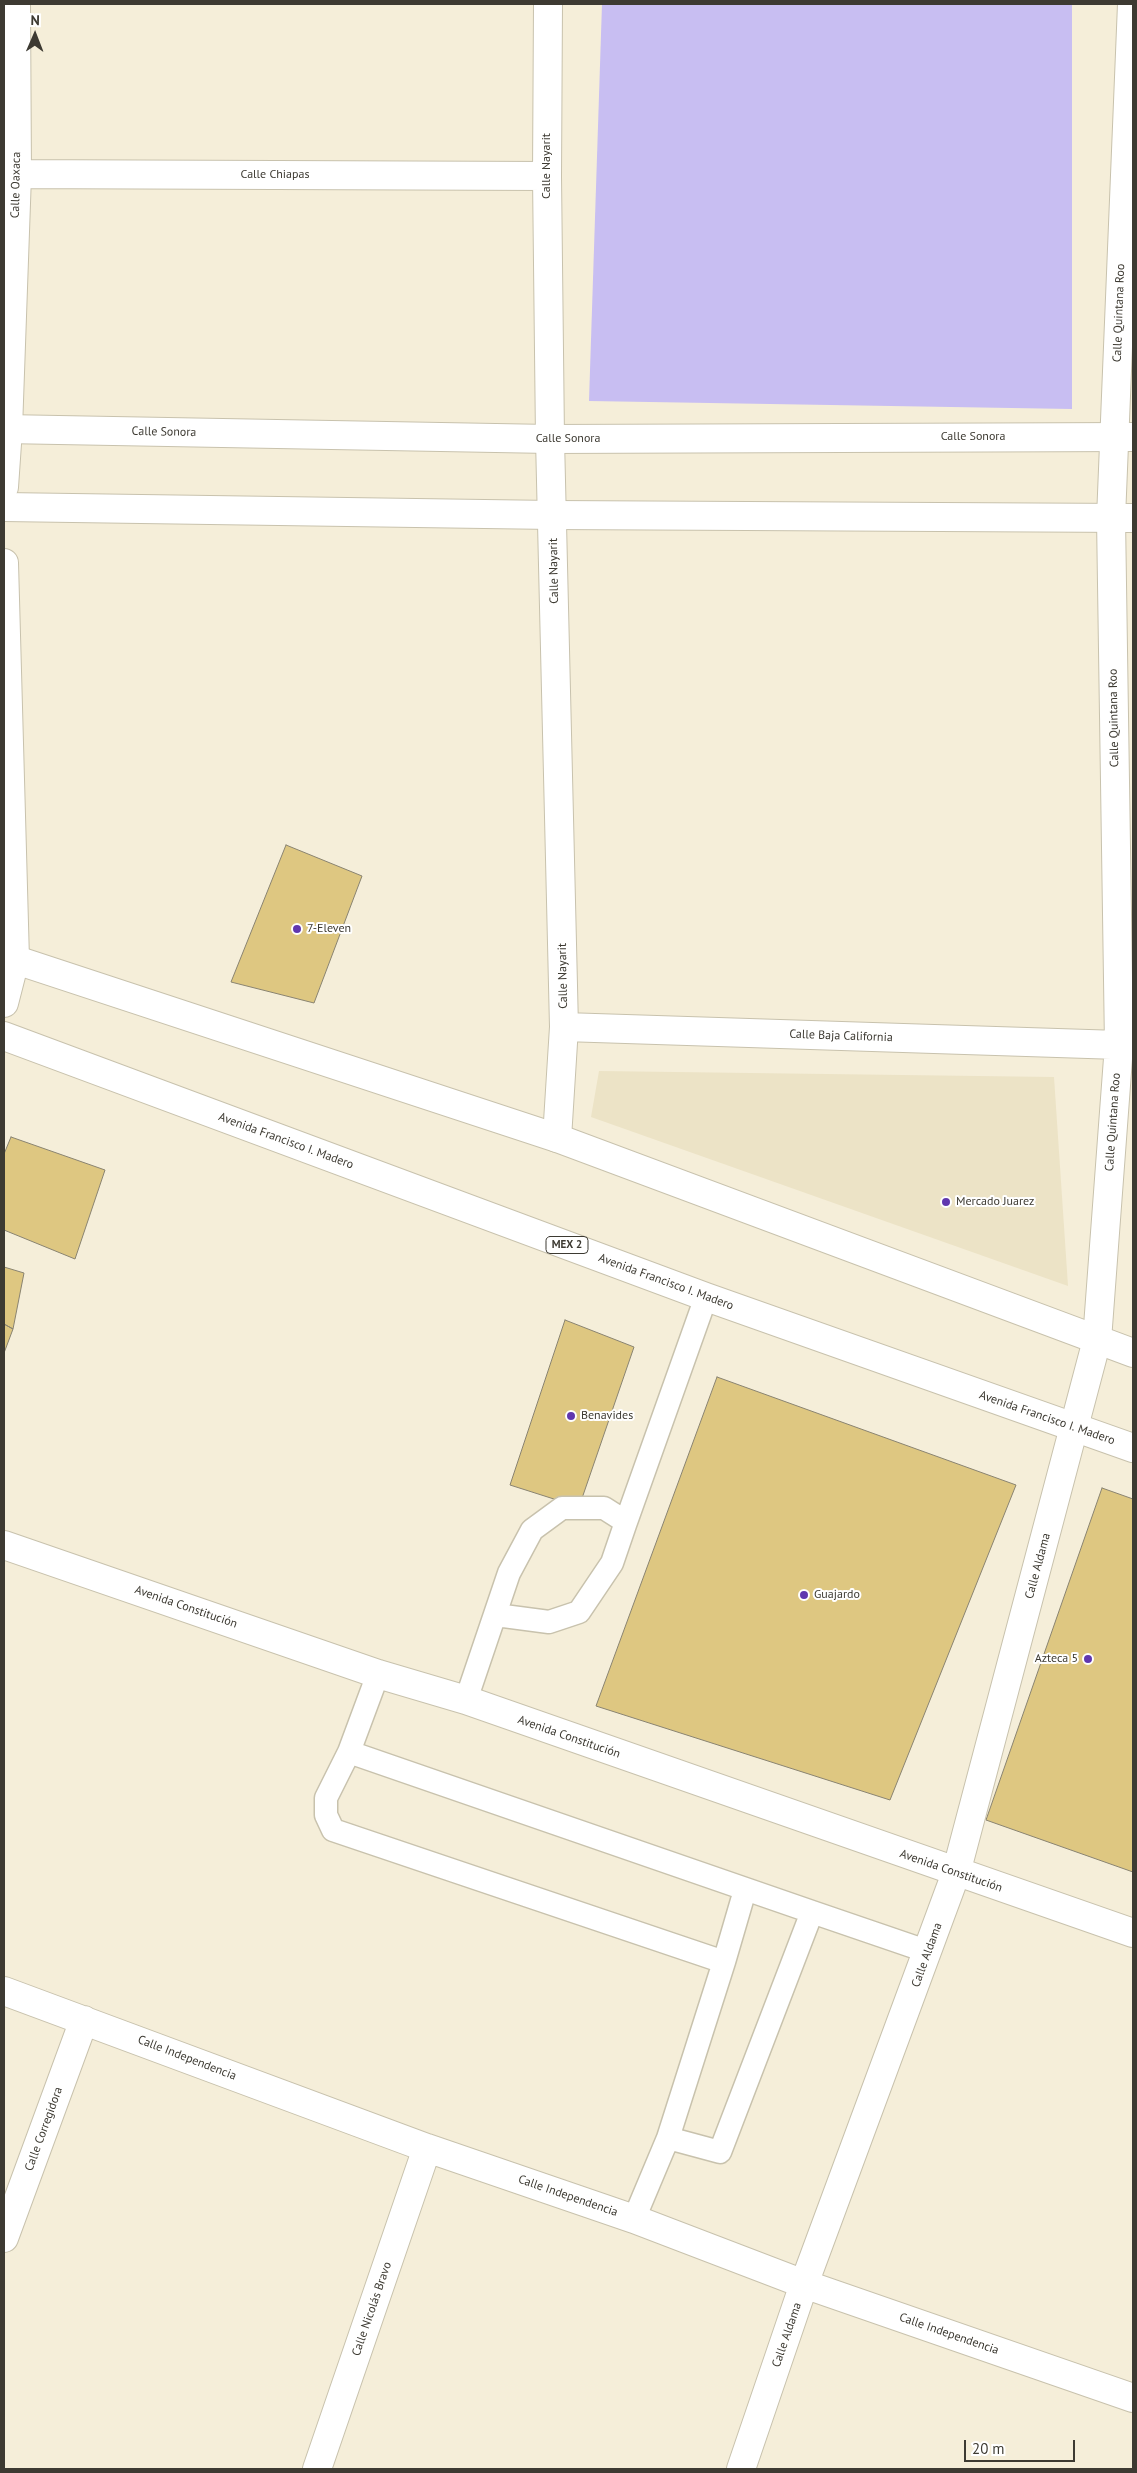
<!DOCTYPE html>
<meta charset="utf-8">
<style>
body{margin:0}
#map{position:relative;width:1137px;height:2473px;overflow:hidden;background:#f5eed9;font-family:"PT Sans",sans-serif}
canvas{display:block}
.frame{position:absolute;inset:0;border:5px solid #3d3a32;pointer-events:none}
.north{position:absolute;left:10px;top:10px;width:50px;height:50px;-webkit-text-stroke:4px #fff;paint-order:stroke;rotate:1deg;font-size:14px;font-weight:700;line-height:20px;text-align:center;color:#3d3a32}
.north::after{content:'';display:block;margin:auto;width:18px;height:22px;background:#3d3a32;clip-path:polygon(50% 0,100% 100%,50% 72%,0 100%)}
.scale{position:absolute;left:964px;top:2440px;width:111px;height:22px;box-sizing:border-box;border:2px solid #3d3a32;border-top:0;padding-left:6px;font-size:15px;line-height:18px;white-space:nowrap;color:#3d3a32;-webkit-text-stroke:4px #fff;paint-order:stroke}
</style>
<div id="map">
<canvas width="1137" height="2473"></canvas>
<div class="frame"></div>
<div class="north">N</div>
<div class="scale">20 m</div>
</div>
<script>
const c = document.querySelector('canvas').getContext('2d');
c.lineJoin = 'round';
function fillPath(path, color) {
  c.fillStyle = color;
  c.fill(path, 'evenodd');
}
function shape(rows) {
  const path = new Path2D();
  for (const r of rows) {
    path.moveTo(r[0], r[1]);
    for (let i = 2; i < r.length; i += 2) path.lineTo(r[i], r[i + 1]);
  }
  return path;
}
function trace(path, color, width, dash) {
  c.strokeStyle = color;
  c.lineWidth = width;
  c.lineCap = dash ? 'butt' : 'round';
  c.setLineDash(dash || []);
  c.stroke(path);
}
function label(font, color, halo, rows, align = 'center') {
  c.font = font + ' "PT Sans",sans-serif';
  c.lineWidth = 4;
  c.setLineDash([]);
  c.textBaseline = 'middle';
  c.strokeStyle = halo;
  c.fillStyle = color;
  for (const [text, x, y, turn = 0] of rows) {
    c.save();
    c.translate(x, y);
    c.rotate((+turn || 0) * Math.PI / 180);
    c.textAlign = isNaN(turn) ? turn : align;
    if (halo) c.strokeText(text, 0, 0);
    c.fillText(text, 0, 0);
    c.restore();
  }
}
fillPath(shape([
 [599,1071,1054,1077,1068,1286,591,1117]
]), '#ece3c6');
fillPath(shape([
 [602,4,1072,4,1072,409,589,401]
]), '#c8bef2');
const building = shape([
 [286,845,362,876,314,1003,231,982,286,845],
 [11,1137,105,1170,75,1259,4,1230,4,1154,11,1137],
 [4,1267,24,1273,13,1329,4,1324,4,1267],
 [565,1320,634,1347,579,1507,510,1485,565,1320],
 [4,1324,13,1329,4,1353,4,1324],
 [717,1377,1016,1485,890,1800,596,1706,717,1377],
 [1102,1488,1133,1499,1133,1872,986,1820,1102,1488]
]);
fillPath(building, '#dec781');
trace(building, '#898370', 1);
const lane = shape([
 [496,1615,549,1622,579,1612,612,1563,626,1522],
 [466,1700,509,1573,532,1530,562,1508,604,1508,626,1522,706,1297],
 [349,1752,378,1674],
 [812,1912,929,1952],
 [724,1962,745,1890],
 [634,2219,668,2138,724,1962,333,1830,326,1815,326,1798,349,1752,812,1912,720,2152,668,2138]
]);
const street = shape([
 [548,4,547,176,550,439,564,1027,557,1138],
 [4,174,547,176],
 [4,487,8,429,17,175,16,4],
 [4,563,15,960,4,1003],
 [564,1027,1119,1045],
 [4,1991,427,2148,634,2219,804,2284,1133,2398],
 [4,2238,84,2020],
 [317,2469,427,2148],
 [741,2469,804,2284,956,1873,1097,1340,1119,1045,1111,518,1132,4]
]);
const secondary = shape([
 [4,429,550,439,1133,437],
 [4,507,553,515,1133,518],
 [4,1545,378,1674,466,1700,1133,1933]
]);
const primary = shape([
 [4,956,557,1138,1133,1353],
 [4,1036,706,1297,1133,1448]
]);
trace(lane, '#c8c2ad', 25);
trace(street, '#c8c2ad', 30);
trace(secondary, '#c8c2ad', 30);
trace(primary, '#c8c2ad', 30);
trace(lane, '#fff', 22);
trace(street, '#fff', 28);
trace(secondary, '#fff', 28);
trace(primary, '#fff', 28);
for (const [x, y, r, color] of [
 [297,929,5,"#6037af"],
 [946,1202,5,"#6037af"],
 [571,1416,5,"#6037af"],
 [804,1595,5,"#6037af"],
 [1088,1659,5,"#6037af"]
]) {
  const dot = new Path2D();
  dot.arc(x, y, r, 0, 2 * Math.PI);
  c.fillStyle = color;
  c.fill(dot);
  trace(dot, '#fff', 2);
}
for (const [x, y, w] of [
 [567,1245,42]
]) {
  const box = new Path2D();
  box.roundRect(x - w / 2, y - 8.5, w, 17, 4);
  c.fillStyle = '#fff';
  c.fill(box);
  trace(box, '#3d3a32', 1);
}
label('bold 11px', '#3d3a32', null, [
 ["MEX 2",567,1245]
]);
label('12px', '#3d3a32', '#fff', [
 ["Calle Nayarit",547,166,-90],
 ["Calle Chiapas",275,175],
 ["Calle Oaxaca",16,185,-89],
 ["Calle Quintana Roo",1119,313,-88],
 ["Calle Sonora",164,432,1],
 ["Calle Sonora",973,437],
 ["Calle Sonora",568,439],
 ["Calle Nayarit",554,571,-91],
 ["Calle Quintana Roo",1114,718,-91],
 ["Calle Nayarit",563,976,-91],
 ["Calle Baja California",841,1036,2],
 ["Calle Quintana Roo",1113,1122,-86],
 ["Avenida Francisco I. Madero",286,1141,20],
 ["Avenida Francisco I. Madero",666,1282,20],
 ["Avenida Francisco I. Madero",1047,1418,19],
 ["Calle Aldama",1038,1566,-75],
 ["Avenida Constitución",186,1607,19],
 ["Avenida Constitución",569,1737,19],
 ["Avenida Constitución",951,1871,19],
 ["Calle Aldama",927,1955,-70],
 ["Calle Independencia",187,2058,21],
 ["Calle Corregidora",44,2129,-70],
 ["Calle Independencia",568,2196,19],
 ["Calle Nicolás Bravo",372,2309,-71],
 ["Calle Independencia",949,2334,19],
 ["Calle Aldama",787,2335,-71]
]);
label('12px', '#3d3a32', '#fff', [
 ["7-Eleven",307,929],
 ["Mercado Juarez",956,1202],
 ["Benavides",581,1416],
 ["Guajardo",814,1595],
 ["Azteca 5",1078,1659,"right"]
], 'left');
</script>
